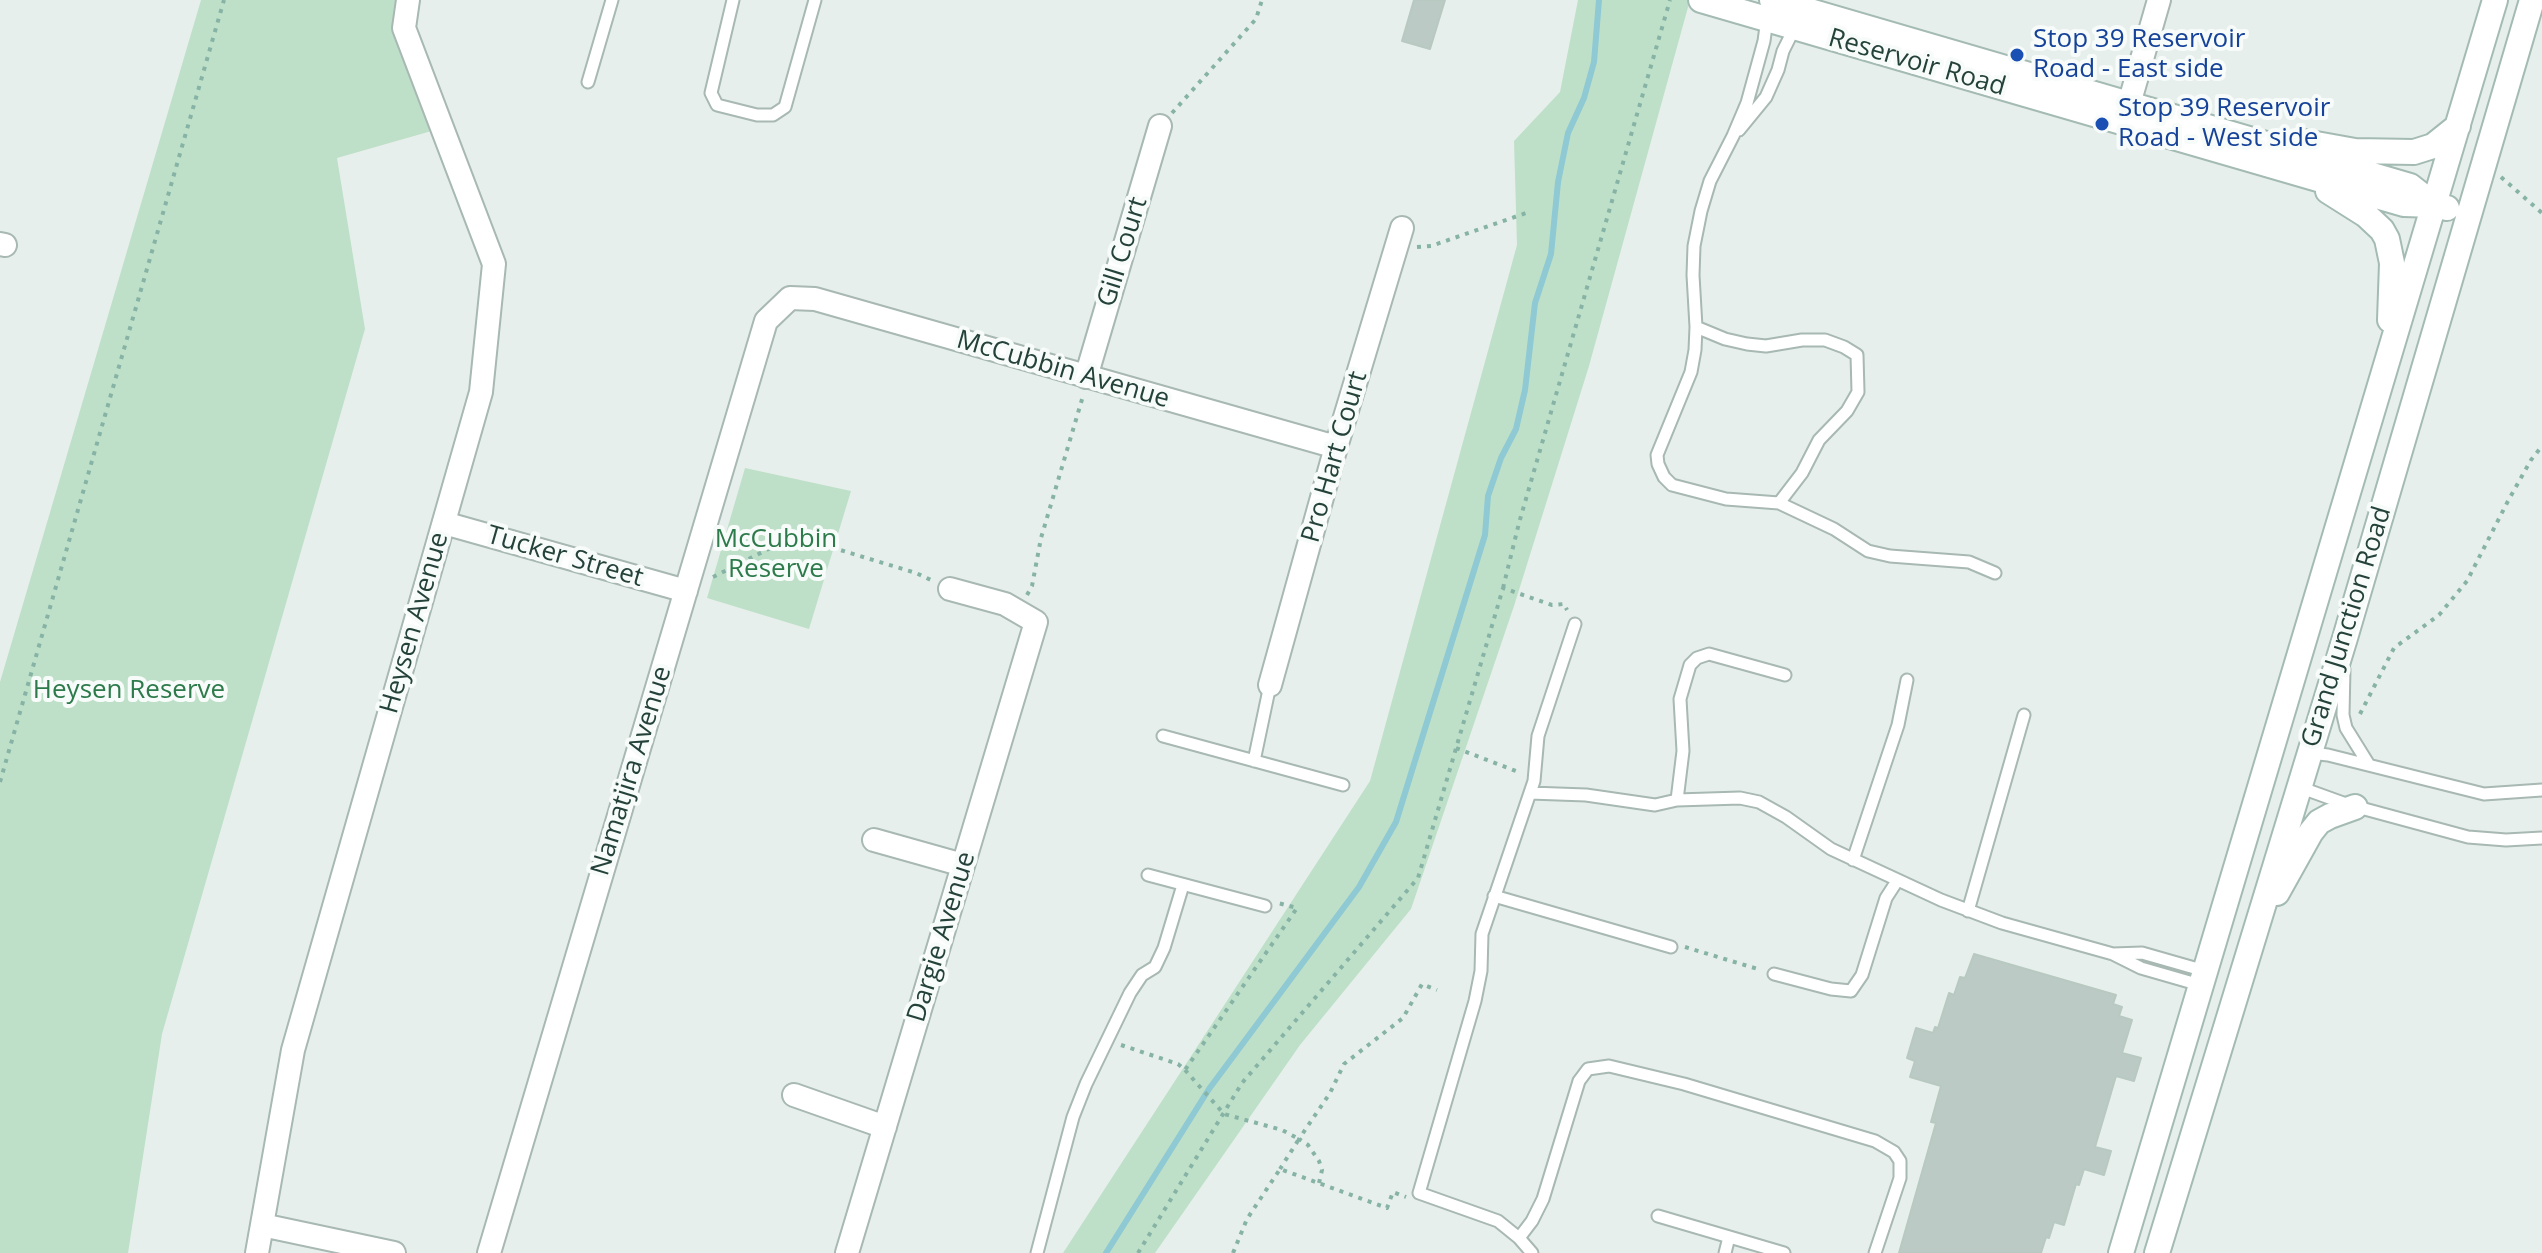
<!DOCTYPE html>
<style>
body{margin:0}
canvas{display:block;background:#e6efeb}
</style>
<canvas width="2542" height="1253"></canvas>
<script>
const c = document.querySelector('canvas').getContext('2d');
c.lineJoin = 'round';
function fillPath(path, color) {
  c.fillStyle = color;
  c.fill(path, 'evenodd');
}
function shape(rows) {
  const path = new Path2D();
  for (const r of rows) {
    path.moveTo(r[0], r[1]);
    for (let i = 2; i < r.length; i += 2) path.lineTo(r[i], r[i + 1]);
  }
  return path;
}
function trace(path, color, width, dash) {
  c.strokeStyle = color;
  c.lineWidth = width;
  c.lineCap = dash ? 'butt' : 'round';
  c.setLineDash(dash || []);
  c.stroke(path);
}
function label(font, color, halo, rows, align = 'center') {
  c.font = font + ' "Open Sans",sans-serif';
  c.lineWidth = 8;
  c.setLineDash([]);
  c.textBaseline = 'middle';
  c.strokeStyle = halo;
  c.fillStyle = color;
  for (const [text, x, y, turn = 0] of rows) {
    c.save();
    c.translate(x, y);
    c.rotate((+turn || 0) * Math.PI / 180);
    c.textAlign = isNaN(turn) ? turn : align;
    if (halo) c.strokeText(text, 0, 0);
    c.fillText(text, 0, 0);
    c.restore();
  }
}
fillPath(shape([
 [201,0,408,0,404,28,442,128,337,158,365,329,162,1034,128,1253,0,1253,0,682],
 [1578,0,1690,0,1589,366,1514,606,1411,909,1300,1045,1155,1253,1063,1253,1370,781,1517,245,1514,141,1560,92],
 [745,468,851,491,809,629,707,598]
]), '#bfe0c8');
trace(shape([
 [1106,1253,1209,1089,1359,887,1396,822,1485,535,1488,496,1501,458,1516,429,1525,390,1535,303,1551,254,1558,182,1568,133,1584,98,1594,62,1599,0]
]), '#8ec9d4', 6);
const building = shape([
 [1414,0,1445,0,1430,49,1402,41,1414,0],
 [1974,954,2116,995,2113,1004,2122,1007,2119,1016,2132,1020,2122,1053,2141,1058,2134,1081,2116,1076,2095,1147,2111,1151,2104,1175,2084,1169,2079,1185,2076,1184,2064,1225,2054,1222,2049,1238,2046,1237,2041,1253,1899,1253,1936,1123,1931,1122,1941,1086,1910,1077,1915,1061,1907,1058,1916,1028,1933,1033,1935,1027,1938,1028,1949,993,1954,995,1960,977,1965,978,1974,954]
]);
fillPath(building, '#bbcac4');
trace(building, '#b8c9c2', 2);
const service = shape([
 [733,0,711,93,717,105,757,115,773,115,785,107,815,0],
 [588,82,612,0],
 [1739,130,1766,97,1778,70,1783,51,1795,27],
 [1696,327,1725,339,1747,344,1766,346,1802,340,1825,340,1844,347,1857,355,1858,392,1847,411,1819,440,1802,473,1779,503,1726,499,1672,485,1664,477,1658,464,1657,455,1691,372,1695,350,1696,327,1693,275,1694,246,1701,211,1710,181,1733,136,1747,103,1764,41,1767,19],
 [1779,503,1834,529,1868,551,1890,556,1969,562,1995,573],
 [2344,669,2343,715,2346,728,2369,765],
 [1163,736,1343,785],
 [2310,753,2328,755,2484,794,2542,790],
 [1254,761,1270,685],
 [2299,787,2346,804,2468,837,2506,840,2542,838],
 [1530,793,1586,795,1655,805,1677,800,1740,798,1759,802,1786,817,1831,849,1941,900,2002,923,2113,954,2141,968,2200,985],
 [1677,800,1683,751,1680,699,1690,665,1697,658,1709,654,1785,675],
 [1853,860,1898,725,1907,680],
 [1148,875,1265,906],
 [1494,896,1671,947],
 [1968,911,2024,715],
 [2113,954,2142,953,2205,971],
 [1774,974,1831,989,1851,991,1862,975,1886,898,1897,881],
 [1658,1216,1784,1253],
 [1519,1238,1532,1221,1543,1199,1579,1081,1588,1069,1609,1066,1684,1084,1875,1141,1894,1152,1900,1161,1900,1178,1875,1253],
 [1037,1253,1073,1117,1086,1084,1130,993,1142,975,1155,967,1164,948,1183,885],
 [1532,1253,1519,1238,1498,1221,1419,1193,1475,1001,1481,971,1482,934,1534,781,1538,736,1575,624],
 [1725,1253,1729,1237]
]);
const minor = shape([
 [2129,104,2159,0],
 [0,244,5,245],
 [1086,377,1160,126],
 [444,523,686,591],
 [1270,685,1336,447,1402,228],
 [874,840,963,865],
 [794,1095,885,1127],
 [262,1225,394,1253],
 [257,1253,293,1050,481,392,494,264,404,28,408,0],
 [489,1253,766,321,790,298,815,299,1336,447],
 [847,1253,1036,622,1005,604,950,589]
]);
const secondary = shape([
 [1701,0,2404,204,2434,205,2447,208],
 [1772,0,2410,186,2434,205],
 [2305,142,2355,151,2414,152,2433,146,2458,126],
 [2328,191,2366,215,2382,230,2387,239,2392,263,2390,320],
 [2277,893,2311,832,2319,822,2330,816,2355,807],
 [2121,1253,2495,0],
 [2157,1253,2345,638,2532,0]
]);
trace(service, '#a8b8b2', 15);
trace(minor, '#a8b8b2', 26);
trace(secondary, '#a4bbb3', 28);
trace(shape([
 [1172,113,1256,19,1262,0],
 [2501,177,2542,213],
 [1417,247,1431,246,1529,212],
 [713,577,794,536,916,573,931,580],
 [1503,588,1519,523,1670,0],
 [1027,595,1032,586,1041,538,1083,396],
 [2360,714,2394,648,2439,615,2467,581,2508,501,2531,460,2542,446],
 [1456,748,1521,773],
 [0,782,224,0],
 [1685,947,1761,970],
 [1121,1045,1178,1064,1185,1070,1297,908,1278,903],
 [1185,1070,1224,1114,1282,1130,1299,1139,1280,1169],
 [1319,1183,1322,1170,1319,1161,1308,1145,1299,1139,1330,1093,1344,1064,1403,1018,1422,984,1437,990],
 [1138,1253,1242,1083,1418,878,1503,588,1552,605,1564,604,1567,610],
 [1233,1253,1247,1219,1280,1169,1387,1208,1393,1192,1406,1197]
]), '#86b3a5', 4, [4, 6]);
trace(service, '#fff', 11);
trace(minor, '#fff', 22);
trace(secondary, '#fff', 24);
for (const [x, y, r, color] of [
 [2017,55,8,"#1a4fb4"],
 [2102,124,8,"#1a4fb4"]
]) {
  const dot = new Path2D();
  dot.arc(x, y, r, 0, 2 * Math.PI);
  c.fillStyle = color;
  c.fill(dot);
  trace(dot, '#f7fbf9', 3);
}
label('26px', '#164399', '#f7fbf9', [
 ["Stop 39 Reservoir",2033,40],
 ["Road - East side",2033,70],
 ["Stop 39 Reservoir",2118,109],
 ["Road - West side",2118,139]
], 'left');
label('26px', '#24423a', '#f7fbf9', [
 ["Reservoir Road",1917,63,16],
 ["Gill Court",1123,252,-73],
 ["McCubbin Avenue",1063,370,16],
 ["Pro Hart Court",1335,457,-74],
 ["Tucker Street",565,557,16],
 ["Heysen Avenue",415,623,-74],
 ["Grand Junction Road",2347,627,-73],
 ["Namatjira Avenue",632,771,-73],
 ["Dargie Avenue",942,937,-73]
]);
label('26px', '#2d7a4b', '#f7fbf9', [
 ["McCubbin",776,540],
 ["Reserve",776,570],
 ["Heysen Reserve",129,691]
]);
</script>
